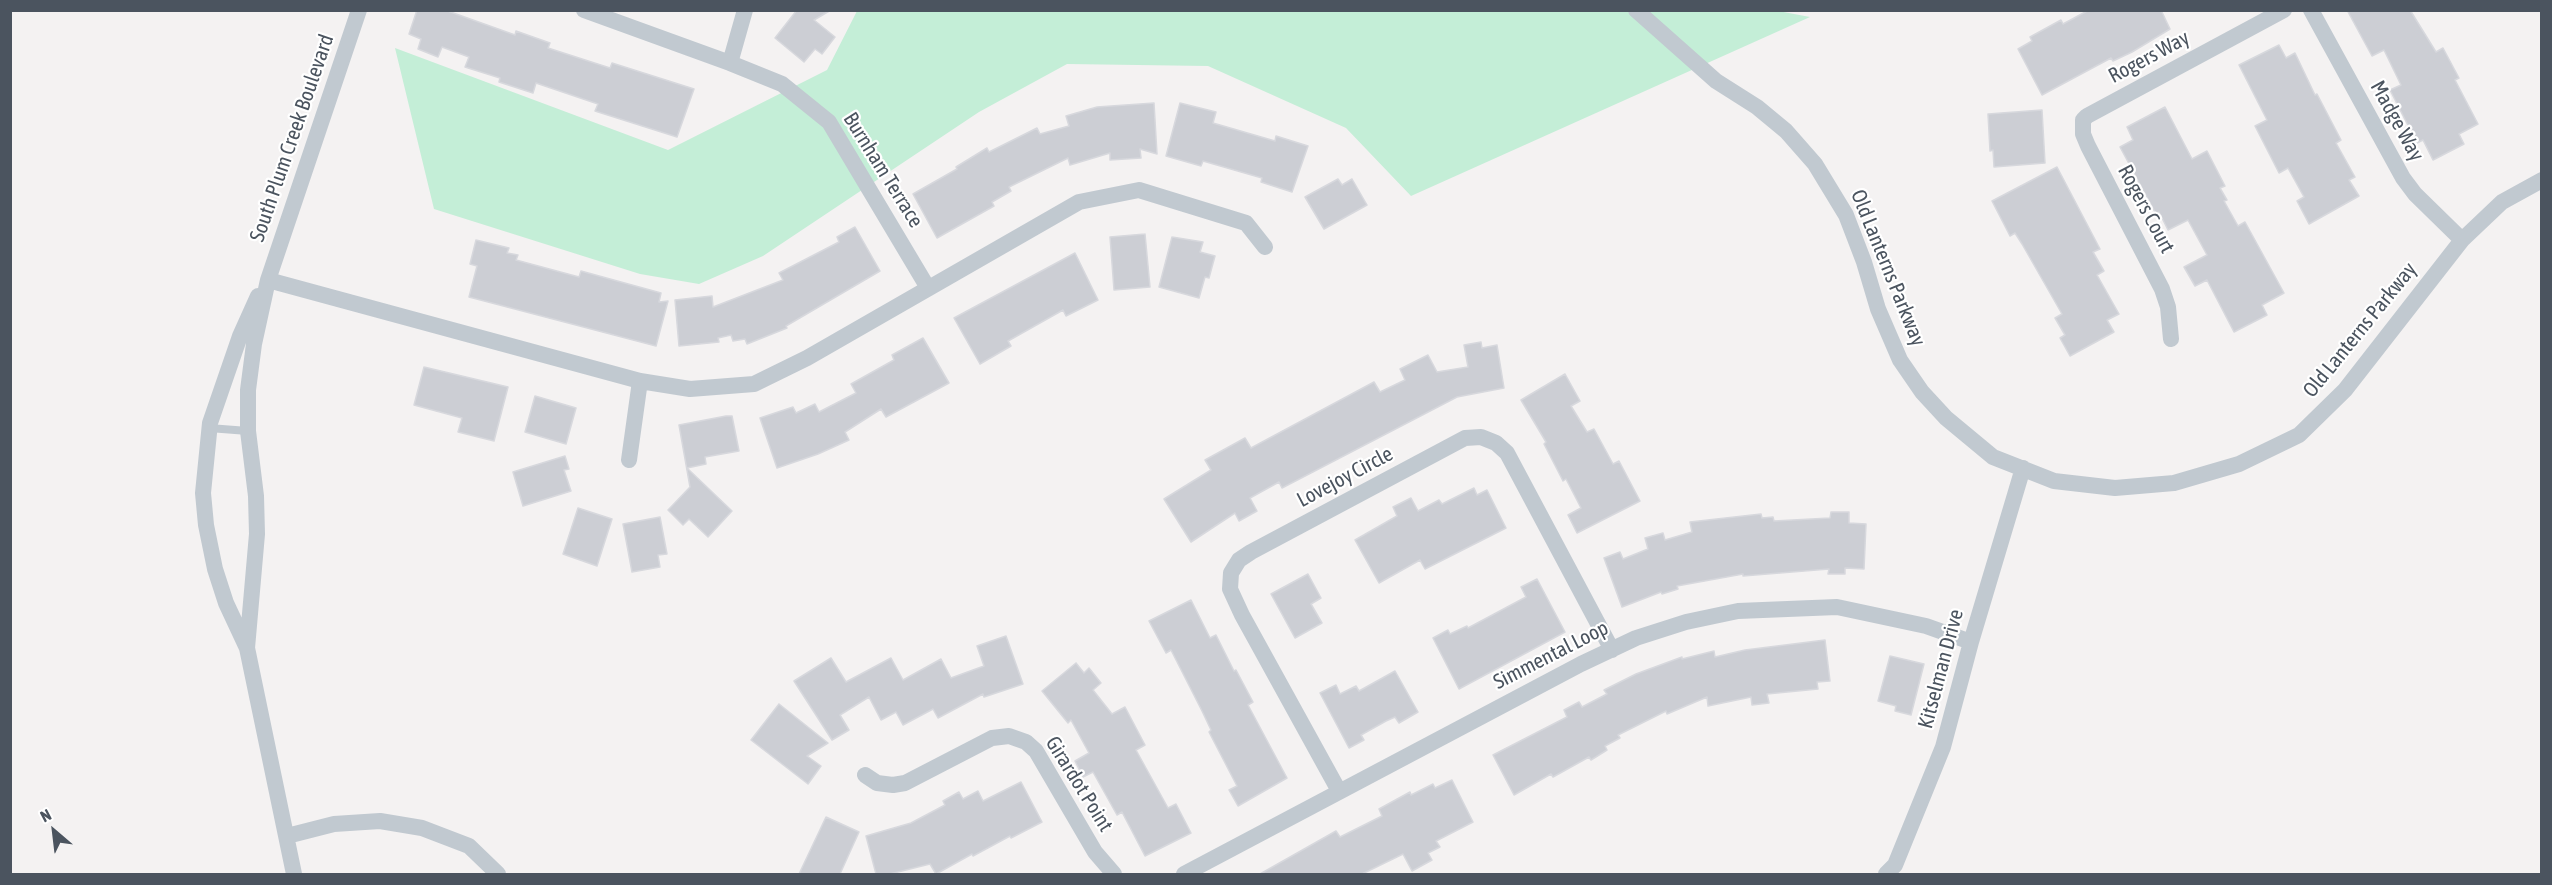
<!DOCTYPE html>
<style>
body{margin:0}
#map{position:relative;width:2552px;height:885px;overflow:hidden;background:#f4f2f2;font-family:"Asap Condensed",sans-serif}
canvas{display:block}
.frame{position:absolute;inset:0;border:12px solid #4b545f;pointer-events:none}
.north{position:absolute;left:24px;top:801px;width:60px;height:60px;-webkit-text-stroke:4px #fff;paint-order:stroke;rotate:332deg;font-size:16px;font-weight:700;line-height:24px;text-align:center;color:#4b545f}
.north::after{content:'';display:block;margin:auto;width:21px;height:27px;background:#4b545f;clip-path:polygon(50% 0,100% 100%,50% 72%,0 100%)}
</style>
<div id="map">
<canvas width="2552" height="885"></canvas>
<div class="frame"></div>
<div class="north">N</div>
</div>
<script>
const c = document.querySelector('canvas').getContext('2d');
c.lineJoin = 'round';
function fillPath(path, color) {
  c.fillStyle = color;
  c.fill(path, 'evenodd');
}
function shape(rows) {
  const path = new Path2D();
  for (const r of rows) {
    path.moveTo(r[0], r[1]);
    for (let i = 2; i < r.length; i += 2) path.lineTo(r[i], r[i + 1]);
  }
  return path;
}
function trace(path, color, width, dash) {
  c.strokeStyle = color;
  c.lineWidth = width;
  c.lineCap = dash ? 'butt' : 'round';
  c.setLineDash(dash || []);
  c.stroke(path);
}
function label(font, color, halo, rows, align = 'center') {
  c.font = font + ' "Asap Condensed",sans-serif';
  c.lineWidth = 4.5;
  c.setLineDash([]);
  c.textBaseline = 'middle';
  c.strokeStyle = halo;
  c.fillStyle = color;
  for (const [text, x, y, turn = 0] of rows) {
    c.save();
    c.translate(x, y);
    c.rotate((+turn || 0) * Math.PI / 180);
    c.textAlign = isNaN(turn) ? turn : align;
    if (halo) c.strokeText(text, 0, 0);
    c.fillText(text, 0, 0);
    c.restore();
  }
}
fillPath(shape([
 [1773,10,1810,17,1411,196,1346,128,1208,66,1067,64,979,112,763,256,699,284,640,274,434,209,395,48,668,150,827,70,857,11]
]), '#c4eed7');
const building = shape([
 [417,10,445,10,515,35,516,31,550,43,548,48,610,68,612,63,694,89,677,137,595,111,598,104,536,83,533,93,499,82,500,78,465,67,469,57,442,47,438,57,418,49,421,39,409,34,417,10],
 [797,10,831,10,814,20,835,37,822,54,815,49,804,62,775,38,797,10],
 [2089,10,2161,10,2170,29,2132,52,2113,61,2111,58,2042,95,2018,49,2032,41,2030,37,2061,20,2063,24,2089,10],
 [2347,10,2410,10,2436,52,2443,48,2459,78,2455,80,2478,124,2459,134,2464,144,2433,160,2423,140,2417,143,2390,90,2401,85,2384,50,2372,56,2347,10],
 [2279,45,2286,58,2295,53,2315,95,2317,94,2341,140,2336,143,2355,177,2349,180,2359,196,2309,224,2297,201,2304,197,2288,168,2279,173,2255,126,2267,120,2239,65,2279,45],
 [1154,103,1157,154,1140,149,1141,158,1110,160,1110,153,1070,165,1068,158,1009,187,1011,191,992,202,994,206,937,238,913,194,957,169,956,167,987,148,989,152,1037,128,1040,134,1069,126,1066,116,1097,107,1154,103],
 [1180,103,1216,112,1213,123,1275,141,1276,136,1308,146,1292,192,1261,182,1262,178,1203,161,1201,166,1166,156,1180,103],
 [2165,107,2192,159,2207,151,2225,186,2220,188,2227,200,2224,201,2238,226,2245,222,2284,293,2262,305,2267,315,2234,332,2207,280,2195,286,2184,267,2207,255,2188,220,2168,230,2159,212,2156,214,2120,147,2133,140,2127,127,2165,107],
 [2042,110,2045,163,1994,167,1993,150,1990,151,1988,114,2042,110],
 [2057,167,2100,249,2093,252,2104,271,2097,275,2119,314,2107,320,2114,332,2070,356,2060,338,2065,335,2055,318,2062,314,2022,244,2015,233,2010,236,1992,201,2057,167],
 [1338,179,1342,185,1352,179,1367,205,1324,229,1305,197,1338,179],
 [855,227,880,271,786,326,787,328,747,344,745,339,733,341,731,335,718,338,719,342,679,346,675,300,712,296,713,307,783,280,779,273,839,242,837,237,855,227],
 [1145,234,1150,287,1114,290,1110,237,1145,234],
 [1172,237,1203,242,1200,252,1215,256,1209,278,1205,277,1199,298,1159,287,1172,237],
 [476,240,509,248,507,253,518,255,516,260,579,277,581,271,661,293,659,302,668,301,656,346,469,297,477,266,470,264,476,240],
 [1075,253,1098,300,1066,316,1063,310,1008,341,1011,346,980,364,954,318,1075,253],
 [923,338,949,383,886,417,881,409,845,432,849,440,818,454,777,468,760,418,793,407,796,413,815,404,819,412,856,393,851,384,894,360,892,355,923,338],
 [1481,342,1482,348,1497,345,1504,388,1457,397,1282,488,1279,482,1250,498,1257,511,1239,521,1235,513,1191,542,1164,499,1211,470,1205,460,1245,438,1251,448,1374,382,1380,392,1405,380,1400,369,1428,355,1437,372,1468,367,1464,345,1481,342],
 [424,367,508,387,494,441,458,432,462,418,414,405,424,367],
 [1565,374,1580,401,1571,406,1587,432,1594,429,1613,464,1619,461,1640,501,1577,533,1568,515,1581,508,1566,479,1563,481,1544,444,1546,442,1521,400,1565,374],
 [535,396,576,408,566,444,525,432,535,396],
 [726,416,732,416,739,451,705,457,706,464,687,468,732,511,708,537,689,519,683,525,668,510,690,487,679,425,726,416],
 [565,456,569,469,564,470,571,491,523,506,513,472,565,456],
 [1474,488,1477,495,1487,490,1506,528,1425,569,1420,560,1379,583,1355,540,1397,516,1393,507,1411,498,1418,511,1439,500,1442,504,1474,488],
 [578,508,612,519,597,566,563,554,578,508],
 [1831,512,1849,512,1849,523,1866,524,1864,569,1845,568,1845,574,1828,574,1829,569,1743,576,1743,574,1677,586,1678,589,1662,594,1661,592,1622,607,1604,558,1620,552,1623,559,1648,549,1645,538,1663,533,1665,540,1692,532,1690,522,1761,514,1762,518,1773,517,1774,521,1830,518,1831,512],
 [660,517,667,554,658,555,660,567,632,572,623,524,660,517],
 [1308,574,1321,598,1311,604,1322,623,1295,638,1271,594,1308,574],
 [1537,579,1565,632,1459,689,1433,638,1448,630,1450,634,1467,626,1468,628,1511,605,1526,597,1521,587,1537,579],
 [1191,600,1210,638,1216,635,1234,671,1236,670,1253,702,1248,705,1287,778,1238,806,1229,790,1237,786,1209,732,1211,730,1202,711,1171,650,1166,653,1149,621,1191,600],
 [1006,636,1023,684,984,697,983,694,938,718,933,709,903,725,896,712,881,720,869,697,840,715,849,730,832,740,794,681,831,658,846,682,891,658,903,680,941,659,951,678,984,666,977,646,1006,636],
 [1825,640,1830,681,1817,682,1818,689,1767,694,1769,703,1752,705,1751,697,1708,706,1707,697,1667,714,1666,711,1618,735,1620,738,1605,746,1607,750,1591,760,1589,757,1553,777,1551,774,1514,795,1493,755,1567,717,1564,710,1579,702,1582,707,1607,694,1604,690,1636,674,1682,657,1682,659,1714,651,1715,657,1745,650,1825,640],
 [1890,656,1924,664,1911,715,1895,711,1896,706,1878,701,1890,656],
 [1076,663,1084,673,1089,668,1101,683,1093,690,1112,714,1125,707,1145,745,1136,750,1168,808,1176,804,1191,833,1145,856,1122,812,1117,815,1093,772,1083,777,1075,761,1089,753,1071,720,1068,723,1042,691,1076,663],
 [1395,671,1418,712,1399,723,1395,717,1386,721,1361,735,1364,740,1349,748,1320,693,1336,685,1340,694,1356,686,1359,691,1395,671],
 [779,704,828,743,807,756,821,766,808,784,751,740,779,704],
 [1452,780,1473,822,1436,841,1440,847,1428,853,1432,860,1412,871,1403,854,1362,874,1260,874,1336,831,1340,837,1382,816,1379,809,1410,792,1411,795,1433,784,1435,788,1452,780],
 [1021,782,1042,822,1011,838,1010,836,973,856,972,854,936,874,930,864,890,874,876,874,866,836,911,823,945,805,943,801,959,792,963,799,978,791,983,801,1021,782],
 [826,817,859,832,840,874,799,874,826,817]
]);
fillPath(building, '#ccced4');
trace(building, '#d7d8dd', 1.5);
trace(shape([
 [209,428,248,431]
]), '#c1c9d0', 8);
trace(shape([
 [584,10,730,63,782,84,829,122,928,288],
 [1636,10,1716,81,1757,107,1786,131,1815,164,1846,215,1864,262,1878,309,1900,360,1922,392,1946,418,1993,457,2054,481,2115,488,2174,483,2239,464,2299,435,2345,390,2462,240,2502,202,2542,180],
 [2311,10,2403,178,2415,194,2462,240],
 [730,63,745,10],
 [268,280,640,381,690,389,754,384,807,358,1079,202,1139,190,1246,223,1265,247],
 [258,296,240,336,210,423,203,493,206,525,215,569,226,603,247,648,294,874],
 [2171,339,2168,307,2162,289,2088,146,2083,134,2083,120,2087,116,2284,10],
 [629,460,640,381],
 [247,648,257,534,256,496,248,431,248,390,254,344,268,280,359,10],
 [865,775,877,783,893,785,905,783,992,738,1009,736,1026,742,1036,751,1095,852,1114,874],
 [1339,791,1242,615,1230,589,1231,573,1239,560,1251,552,1465,438,1481,437,1496,443,1507,453,1612,650],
 [287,836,334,824,380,821,422,828,469,846,498,874],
 [1184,874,1581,664,1636,638,1686,622,1738,611,1837,607,1926,626,1971,642],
 [1886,874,1895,865,1943,747,1971,642,2023,468]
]), '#c1c9d0', 16);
label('21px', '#4b545f', '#fff', [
 ["Rogers Way",2149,57,-28],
 ["Madge Way",2397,121,61],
 ["South Plum Creek Boulevard",292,138,-71],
 ["Burnham Terrace",883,170,58],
 ["Rogers Court",2146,209,62],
 ["Old Lanterns Parkway",1888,268,68],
 ["Old Lanterns Parkway",2360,330,-51],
 ["Lovejoy Circle",1345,477,-28],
 ["Simmental Loop",1551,655,-27],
 ["Kitselman Drive",1941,669,-75],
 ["Girardot Point",1079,784,58]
]);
</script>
